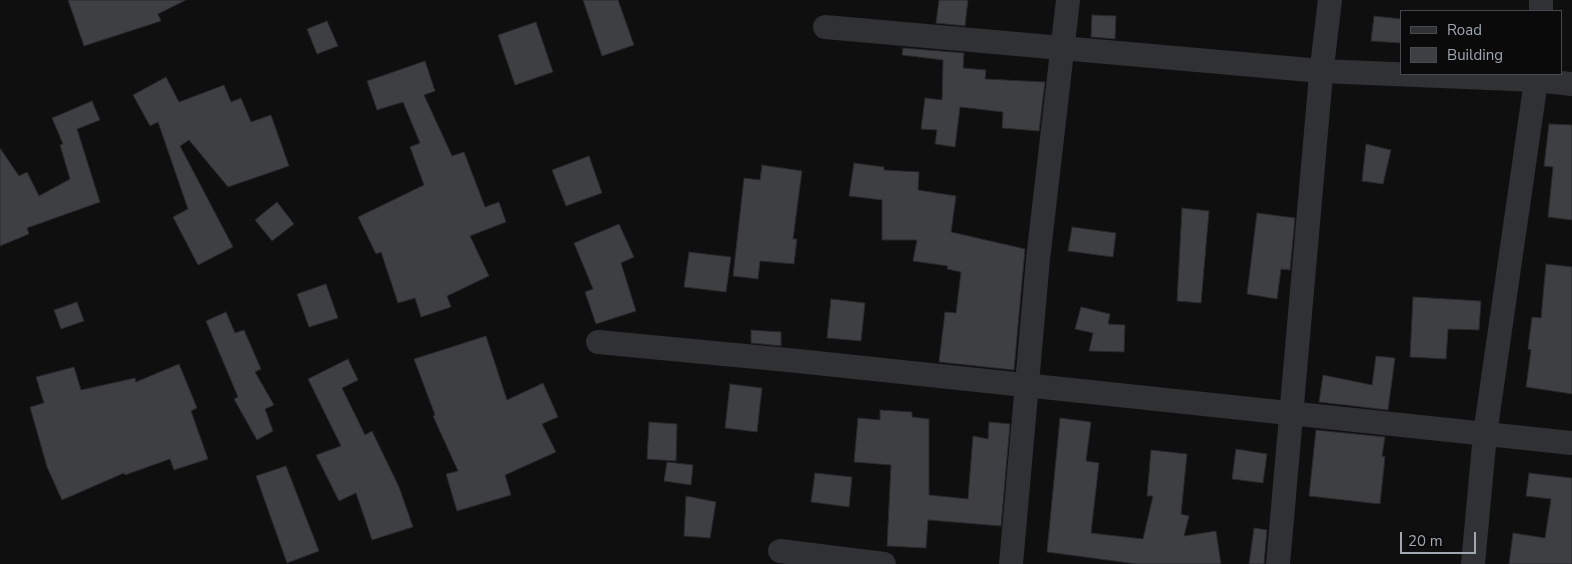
<!DOCTYPE html>
<style>
body{margin:0}
#map{position:relative;width:1572px;height:564px;overflow:hidden;background:#0f0f10;font-family:"Nunito Sans",sans-serif}
canvas{display:block}
.legend{position:absolute;left:1400px;top:10px;width:162px;height:65px;box-sizing:border-box;background:#0a0a0b;border:1px solid #46494d;margin:0;padding:6px 9px;list-style:none;font-size:15px;color:#a0a7b1}
.legend li{display:flex;align-items:center;gap:10px;height:25px}
.legend b{width:25px;border:1px solid #46494d}
.scale{position:absolute;left:1400px;top:532px;width:76px;height:22px;box-sizing:border-box;border:2px solid #a0a7b1;border-top:0;padding-left:6px;font-size:15px;line-height:18px;white-space:nowrap;color:#a0a7b1;-webkit-text-stroke:4px #0a0a0b;paint-order:stroke}
</style>
<div id="map">
<canvas width="1572" height="564"></canvas>
<ul class="legend">
<li><b style="height:6px;background:#303135"></b>Road</li>
<li><b style="height:14px;background:#3e3f43"></b>Building</li>
</ul>
<div class="scale">20 m</div>
</div>
<script>
const c = document.querySelector('canvas').getContext('2d');
c.lineJoin = 'round';
function fillPath(path, color) {
  c.fillStyle = color;
  c.fill(path, 'evenodd');
}
function shape(rows) {
  const path = new Path2D();
  for (const r of rows) {
    path.moveTo(r[0], r[1]);
    for (let i = 2; i < r.length; i += 2) path.lineTo(r[i], r[i + 1]);
  }
  return path;
}
function trace(path, color, width, dash) {
  c.strokeStyle = color;
  c.lineWidth = width;
  c.lineCap = dash ? 'butt' : 'round';
  c.setLineDash(dash || []);
  c.stroke(path);
}
const building = shape([
 [68,0,186,0,158,14,161,21,84,46,68,0],
 [583,0,618,0,634,45,602,56,583,0],
 [939,0,968,0,965,26,936,23,939,0],
 [1092,15,1116,16,1115,39,1091,37,1092,15],
 [1374,16,1401,19,1401,43,1371,41,1374,16],
 [327,21,338,46,317,54,307,29,327,21],
 [536,22,553,72,515,85,498,35,536,22],
 [903,48,964,53,963,68,986,70,985,79,1045,82,1039,131,1002,128,1003,112,960,107,955,147,935,144,937,130,921,129,925,98,942,100,943,60,902,55,903,48],
 [425,61,435,91,424,95,452,156,464,152,485,207,499,202,506,222,470,236,489,276,447,296,451,307,421,317,415,298,398,303,381,252,376,254,358,217,424,185,410,147,420,143,403,102,377,110,367,81,425,61],
 [166,77,179,102,224,85,231,102,241,98,251,122,271,115,289,166,228,187,189,140,180,146,233,247,198,265,173,217,188,209,158,122,150,126,133,95,166,77],
 [92,101,100,120,77,129,100,202,27,228,29,234,0,246,0,148,19,176,27,172,39,196,70,179,60,145,63,144,52,118,92,101],
 [1549,124,1572,125,1572,220,1548,217,1553,167,1544,166,1549,124],
 [1366,144,1391,150,1383,184,1362,181,1366,144],
 [589,156,602,193,566,206,552,170,589,156],
 [854,163,884,167,884,170,919,172,918,190,956,196,951,232,1025,249,1014,370,939,362,945,312,956,313,961,272,947,269,948,266,913,261,917,240,882,240,882,200,849,196,854,163],
 [762,165,802,171,793,239,797,239,794,264,760,261,758,279,733,276,744,178,760,180,762,165],
 [277,202,294,224,272,241,255,220,277,202],
 [1182,208,1209,211,1201,303,1177,301,1182,208],
 [1257,213,1295,218,1290,270,1281,269,1277,299,1247,294,1257,213],
 [619,224,634,257,621,263,636,311,596,324,585,292,593,289,574,243,619,224],
 [1072,227,1116,233,1113,257,1068,251,1072,227],
 [689,252,731,257,726,292,684,287,689,252],
 [1546,264,1572,267,1572,394,1526,387,1531,350,1528,349,1532,317,1541,318,1546,264],
 [326,284,338,318,309,327,297,294,326,284],
 [1413,297,1481,301,1479,330,1448,329,1446,359,1410,357,1413,297],
 [831,299,865,303,861,341,827,338,831,299],
 [77,302,84,321,61,329,54,310,77,302],
 [1081,307,1110,314,1108,324,1125,325,1124,352,1089,351,1093,333,1075,329,1081,307],
 [226,312,235,333,244,330,261,369,255,372,274,405,265,409,273,431,257,440,234,399,238,397,206,321,226,312],
 [751,330,781,332,781,346,751,343,751,330],
 [486,336,507,400,543,383,558,417,542,424,556,452,505,475,511,495,457,511,446,474,458,471,433,416,435,415,414,359,486,336],
 [1376,356,1395,358,1388,410,1319,402,1323,375,1372,385,1376,356],
 [348,359,358,380,342,388,365,435,372,431,399,487,413,527,372,540,356,493,339,501,316,455,341,446,308,379,348,359],
 [179,364,197,408,191,411,208,459,174,470,170,459,125,475,124,473,62,500,47,467,30,407,44,403,36,377,74,367,81,390,135,378,136,382,179,364],
 [730,384,762,388,757,432,725,428,730,384],
 [880,410,912,412,912,417,929,419,929,495,968,499,973,436,988,439,989,422,1010,424,1001,526,928,520,926,548,887,546,891,465,854,462,858,418,880,420,880,410],
 [1060,418,1091,422,1086,461,1099,463,1091,533,1143,539,1153,496,1147,496,1151,450,1187,454,1181,514,1189,516,1184,536,1216,531,1221,564,1137,564,1047,552,1060,418],
 [649,422,677,424,676,461,647,459,649,422],
 [1316,430,1385,437,1382,456,1385,457,1380,504,1309,496,1316,430],
 [1236,449,1267,454,1263,483,1232,479,1236,449],
 [667,462,693,465,691,485,664,481,667,462],
 [286,466,319,551,287,563,256,476,286,466],
 [815,473,852,477,849,507,811,502,815,473],
 [1529,473,1572,478,1572,564,1509,564,1513,533,1545,538,1551,499,1526,496,1529,473],
 [686,496,716,502,710,538,684,536,686,496],
 [1254,528,1267,530,1264,564,1249,564,1254,528]
]);
fillPath(building, '#3e3f43');
trace(building, '#29292c', 1);
trace(shape([
 [1541,11,1541,0],
 [825,27,1321,71,1536,80,1572,84],
 [598,342,798,361,1572,443],
 [780,551,884,564],
 [1011,564,1038,259,1068,0],
 [1278,564,1321,75,1330,0],
 [1473,564,1485,434,1537,74]
]), '#303135', 24);
</script>
